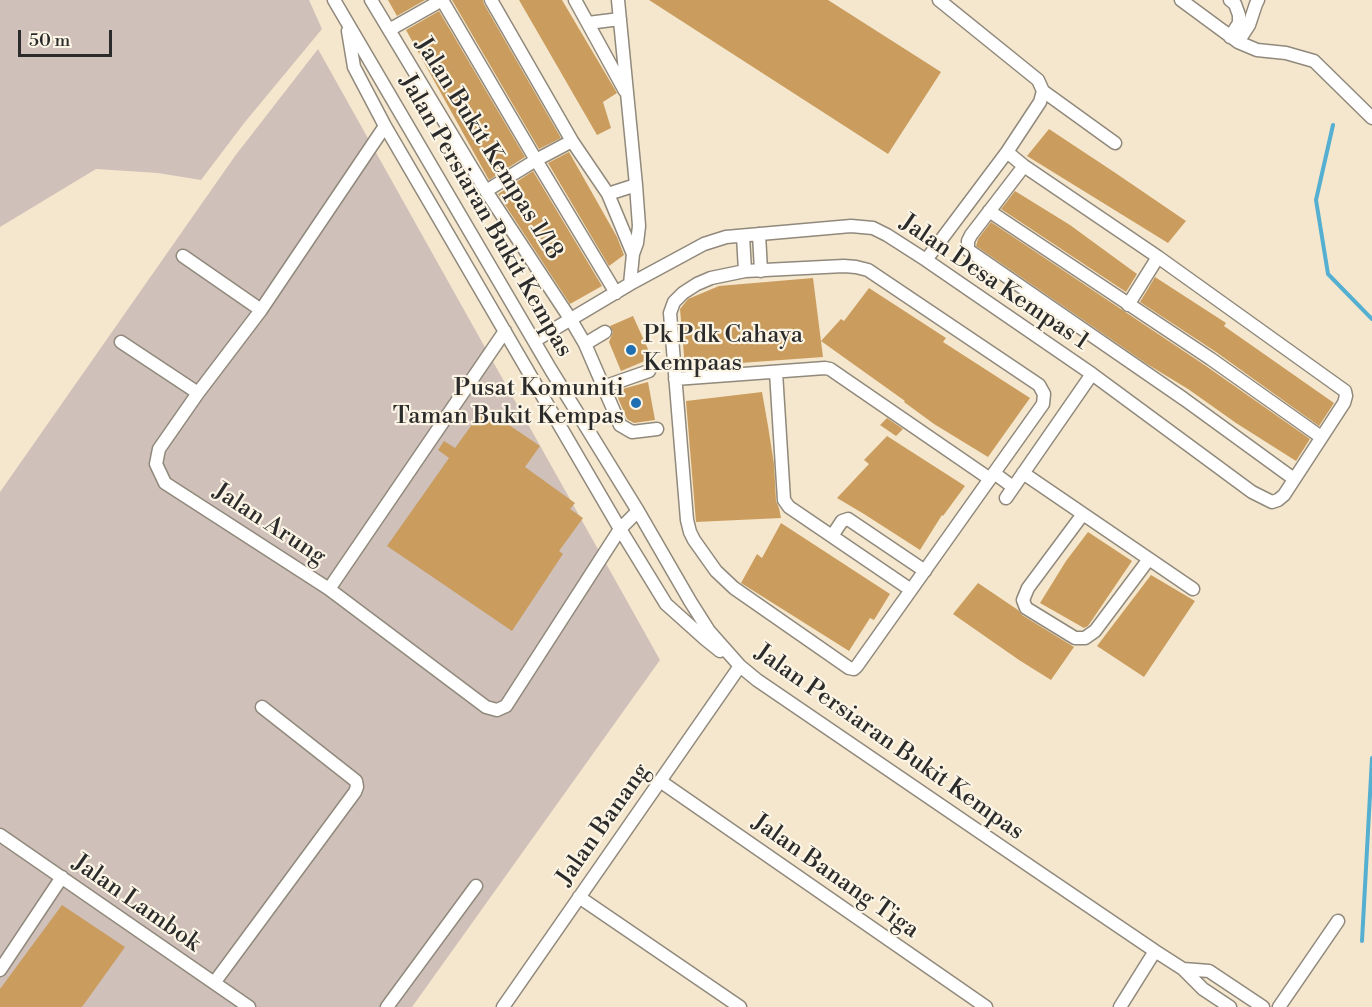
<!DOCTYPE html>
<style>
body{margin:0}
#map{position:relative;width:1372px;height:1007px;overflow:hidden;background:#f5e7cd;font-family:"Libre Bodoni",serif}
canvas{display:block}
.scale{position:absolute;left:18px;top:30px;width:94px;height:27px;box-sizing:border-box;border:3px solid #2b2b2b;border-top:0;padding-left:8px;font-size:18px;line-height:21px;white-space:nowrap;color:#2b2b2b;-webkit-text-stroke:4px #fcf5e5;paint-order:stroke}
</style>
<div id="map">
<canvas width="1372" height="1007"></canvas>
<div class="scale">50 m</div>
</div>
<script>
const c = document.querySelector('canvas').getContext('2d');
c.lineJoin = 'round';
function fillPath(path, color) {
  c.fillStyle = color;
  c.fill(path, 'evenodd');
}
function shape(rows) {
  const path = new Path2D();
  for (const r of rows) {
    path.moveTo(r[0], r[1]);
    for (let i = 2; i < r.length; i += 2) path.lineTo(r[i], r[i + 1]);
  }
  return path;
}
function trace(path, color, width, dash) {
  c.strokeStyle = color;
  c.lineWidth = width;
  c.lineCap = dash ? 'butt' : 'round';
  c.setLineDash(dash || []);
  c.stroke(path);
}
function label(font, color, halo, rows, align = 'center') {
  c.font = font + ' "Libre Bodoni",serif';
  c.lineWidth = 4.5;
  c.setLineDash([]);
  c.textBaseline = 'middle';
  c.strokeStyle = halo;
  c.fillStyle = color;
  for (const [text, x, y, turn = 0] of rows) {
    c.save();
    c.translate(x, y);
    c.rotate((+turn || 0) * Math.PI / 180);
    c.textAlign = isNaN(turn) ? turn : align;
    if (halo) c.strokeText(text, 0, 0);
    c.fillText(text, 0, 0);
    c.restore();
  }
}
fillPath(shape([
 [0,0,309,0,322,29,245,122,201,180,158,173,96,169,0,227],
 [318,49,660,660,412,1007,0,1007,0,492,235,156]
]), '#cfc0ba');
trace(shape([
 [1333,125,1316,200,1328,274,1372,319],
 [1362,941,1372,758]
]), '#54afd1', 4);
fillPath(shape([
 [388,0,425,0,397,16],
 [452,0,483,0,484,4,561,138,539,149],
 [519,0,562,0,617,93,603,102,611,128,597,135],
 [649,0,828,0,941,72,888,154],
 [439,11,525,157,489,180,406,30],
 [1049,129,1114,172,1186,221,1168,243,1027,156],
 [569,152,617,237,624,255,609,266,548,163],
 [533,171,602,286,570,304,498,194],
 [1015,191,1070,225,1137,274,1126,292,1001,209],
 [991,222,1206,366,1310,439,1296,461,1236,423,1188,389,1147,364,976,246,978,239],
 [1155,277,1226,323,1224,326,1334,403,1319,426,1216,352,1140,302],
 [813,278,823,357,685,367,680,309,688,299,719,286],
 [869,288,946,338,943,342,1030,398,988,457,934,424,904,402,905,401,821,341,841,319,844,321],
 [633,316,652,358,621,371,609,342,613,332,610,326],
 [648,382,655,420,634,423,627,419,615,391],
 [762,392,768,426,774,464,776,501,779,508,781,518,696,522,686,401],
 [484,408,540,446,525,467,575,503,570,509,583,518,559,551,563,554,512,631,387,546,449,458,438,450,444,441,455,448],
 [887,418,903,429,896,436,880,425],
 [887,436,965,486,943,516,942,515,920,550,864,514,837,498,869,464,864,460],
 [781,523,890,594,874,620,870,618,849,651,741,583,757,554,762,558],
 [1088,532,1132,561,1088,626,1084,628,1040,603,1066,561],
 [1151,575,1195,601,1144,677,1097,646],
 [978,583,1018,610,1022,615,1074,647,1051,680,1019,660,953,614],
 [62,905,125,947,82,1007,0,1007,0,989]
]), '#ca9d5e');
const minor = shape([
 [334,0,551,370,638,511,690,601,709,631,740,666,757,680,1034,869,1155,951,1183,969,1203,989,1230,1007],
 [371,0,486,191,571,320,585,344,605,332],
 [442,0,536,160,616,293],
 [491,0,572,141,608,194,633,254],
 [575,0,625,91],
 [618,0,636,185,639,226,637,243,633,254,630,284],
 [1181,0,1238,42,1257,50,1286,53,1314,61,1372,118],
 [588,23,620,19],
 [389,30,442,0],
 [348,31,354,67,385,126,620,529,666,604,705,639,720,651],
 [1230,37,1239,23,1239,15,1235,4,1230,0],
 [1238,42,1249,25,1256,4,1258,0],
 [1043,91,1115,143],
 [385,126,261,310,198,393,159,449,156,464,165,483,329,589,486,707,497,710,506,706,620,529,638,511],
 [1024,166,971,235,968,241,968,250,1184,399,1294,479],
 [486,191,536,160,572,141],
 [608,194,636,185],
 [989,211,1211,359,1321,437],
 [759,234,761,271],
 [743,236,745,271],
 [183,256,261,310],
 [926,260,1007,152,1040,102,1043,91,1038,80,939,0],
 [844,266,856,267,868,270,1039,385,1044,394,1043,404,857,666,854,669,849,668,734,588,716,571,694,540,690,532,687,520,670,313,674,302,683,293,697,284,711,278,745,271,844,266],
 [1128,305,1158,257],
 [534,341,630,284,704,244,726,237,851,226,873,228,887,235,926,260,1092,374,1252,492,1272,502,1278,500,1284,495,1344,403,1346,396,1345,391,1158,257,1024,166,1007,152],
 [121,342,198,393],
 [585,344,620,425,632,432,657,429],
 [776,372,784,500,789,507,911,590],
 [675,379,825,368,830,369,990,479],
 [603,387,649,371],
 [994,473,1013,487],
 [1023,473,1193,589],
 [1006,498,1092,374],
 [1083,514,1028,588,1023,600,1026,608,1075,638,1085,638,1095,631,1149,559],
 [832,536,842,521,848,519,925,571],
 [329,589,505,331],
 [660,781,986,1007],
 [0,835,249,1007],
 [579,897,740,1007],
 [1183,969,1209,971,1263,1007],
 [0,970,62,877],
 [214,983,355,792,357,787,356,781,262,707],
 [387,1007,476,886],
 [503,1007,740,666],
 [1120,1007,1155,951],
 [1279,1007,1338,921]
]);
trace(minor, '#90897c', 15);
trace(minor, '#fff', 12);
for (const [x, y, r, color] of [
 [631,350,6,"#1f6fb2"],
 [636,403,6,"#1f6fb2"]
]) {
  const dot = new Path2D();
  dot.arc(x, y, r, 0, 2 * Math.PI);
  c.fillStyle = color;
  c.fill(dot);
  trace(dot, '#fcf5e5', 2);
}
label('24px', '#2b2b2b', '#fcf5e5', [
 ["Jalan Bukit Kempas 1/18",488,149,58],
 ["Jalan Persiaran Bukit Kempas",485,216,60],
 ["Jalan Desa Kempas 1",994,283,34],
 ["Jalan Arung",269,525,33],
 ["Jalan Persiaran Bukit Kempas",889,743,35],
 ["Jalan Banang",604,825,-55],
 ["Jalan Banang Tiga",835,877,35],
 ["Jalan Lambok",136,904,35]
]);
label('24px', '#2b2b2b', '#fcf5e5', [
 ["Pk Pdk Cahaya",643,336],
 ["Kempaas",643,364],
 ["Pusat Komuniti",624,389,"right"],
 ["Taman Bukit Kempas",624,417,"right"]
], 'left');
</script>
